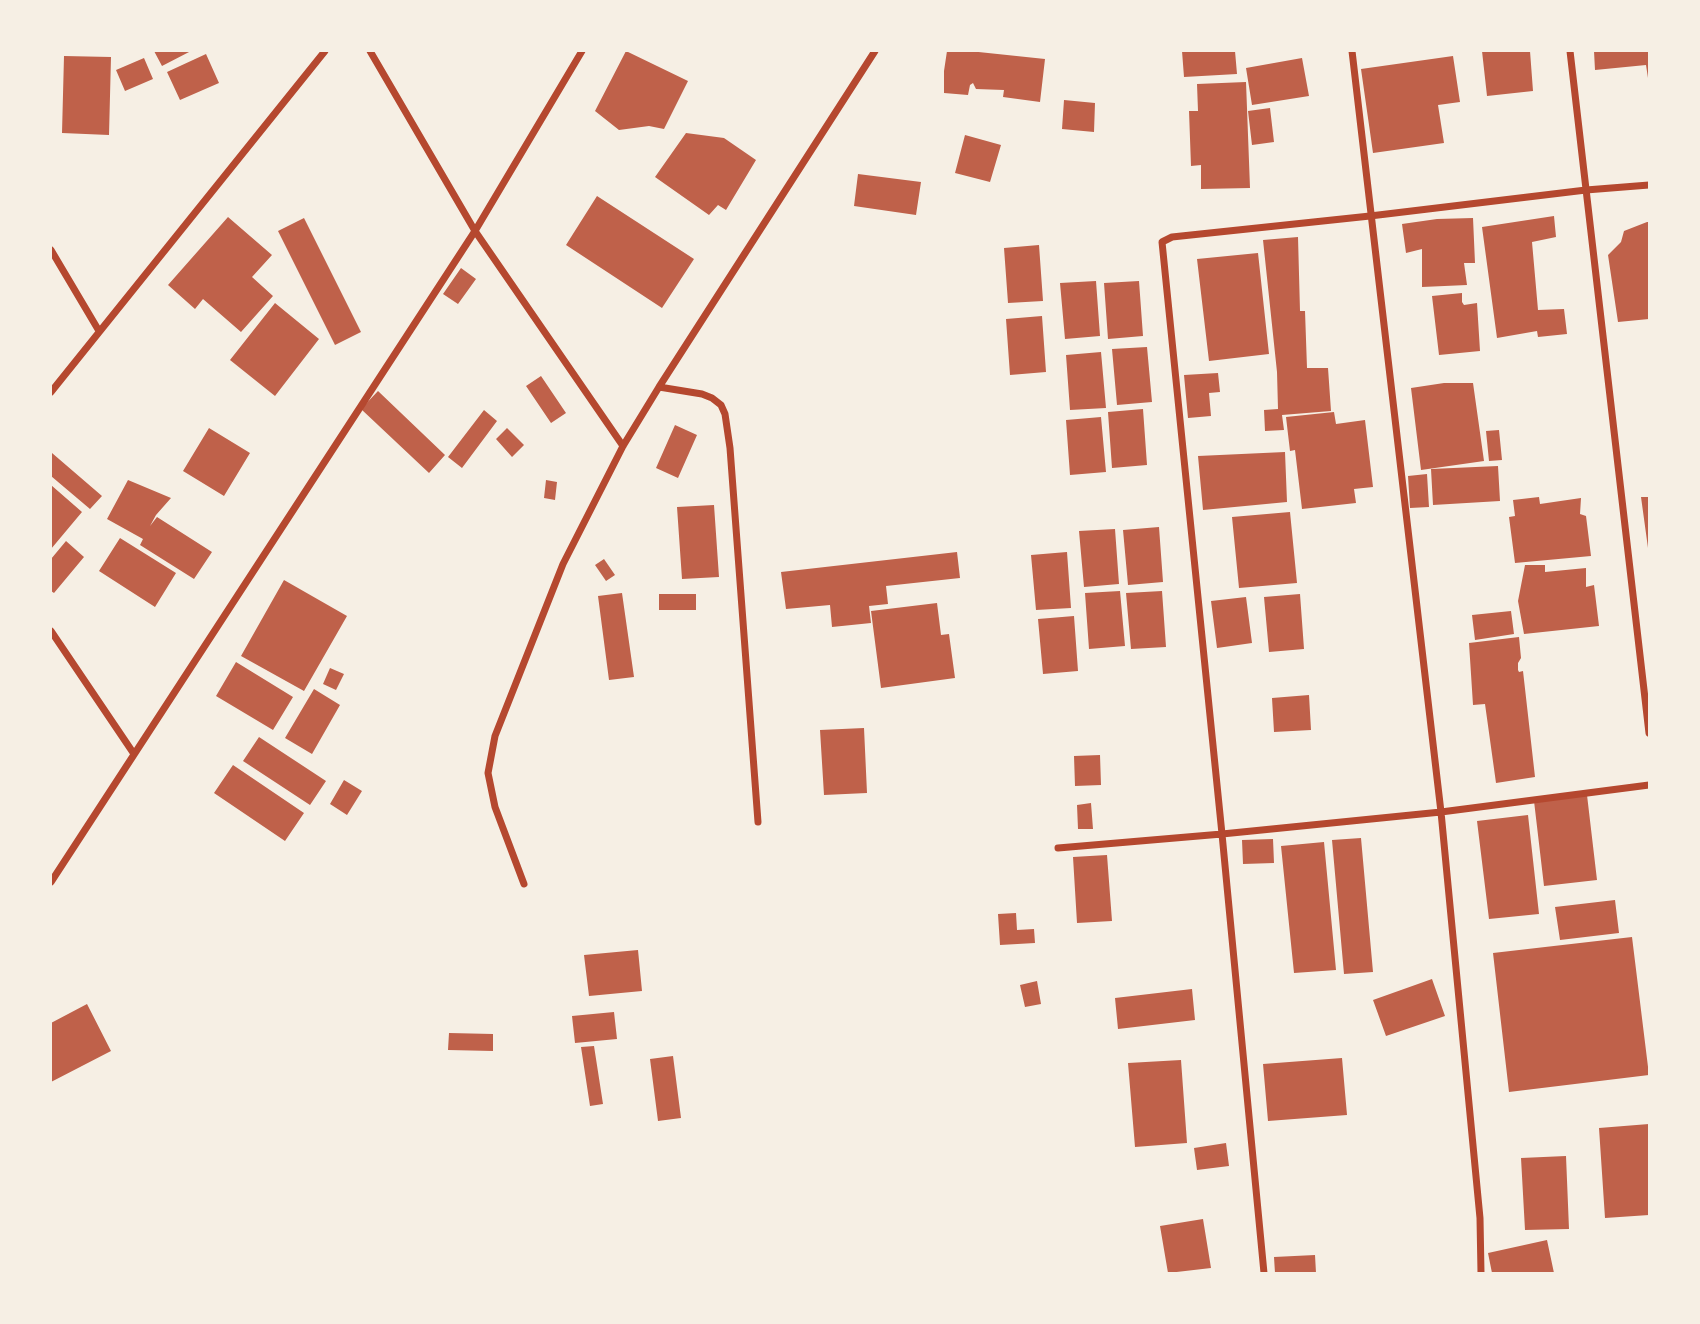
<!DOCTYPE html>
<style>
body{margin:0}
#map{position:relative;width:1700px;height:1324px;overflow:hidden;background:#f6efe4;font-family:"Source Serif 4",serif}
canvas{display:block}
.frame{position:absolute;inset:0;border:52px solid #f6efe4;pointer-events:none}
</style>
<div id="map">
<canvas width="1700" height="1324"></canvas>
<div class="frame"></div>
</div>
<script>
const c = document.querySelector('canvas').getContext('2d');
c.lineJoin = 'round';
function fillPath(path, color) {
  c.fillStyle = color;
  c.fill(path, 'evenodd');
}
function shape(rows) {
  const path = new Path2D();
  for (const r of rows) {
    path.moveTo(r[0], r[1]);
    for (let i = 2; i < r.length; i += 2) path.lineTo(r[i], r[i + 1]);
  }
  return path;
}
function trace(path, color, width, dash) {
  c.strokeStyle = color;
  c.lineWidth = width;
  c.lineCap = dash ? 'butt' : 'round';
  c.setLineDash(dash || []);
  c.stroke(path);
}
fillPath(shape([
 [154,51,191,51,162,66],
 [626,51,688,81,664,129,649,126,619,130,595,111],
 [947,51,969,51,1045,59,1040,102,1003,97,1004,90,976,89,973,83,970,85,968,95,944,93,944,71],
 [1182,51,1235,51,1237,74,1184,77],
 [1482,51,1530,51,1533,91,1487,96],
 [1594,51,1649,51,1649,78,1648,78,1646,65,1595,70],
 [206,54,219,83,180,100,167,72],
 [64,56,111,57,109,135,62,133],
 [1453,56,1460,102,1438,105,1444,143,1373,153,1361,69],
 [144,58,153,79,125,91,116,70],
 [1302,58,1309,96,1252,105,1246,68],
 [1246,82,1250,188,1201,189,1201,165,1191,166,1189,111,1198,111,1197,84],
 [1064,100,1095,103,1094,132,1062,129],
 [1270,108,1274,142,1252,145,1248,111],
 [686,133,724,138,756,160,726,210,718,205,709,215,655,177],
 [965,135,1001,145,990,182,955,173],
 [858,174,921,182,916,215,854,206],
 [597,196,694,259,662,308,566,245],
 [1554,216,1556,237,1532,242,1538,310,1564,309,1567,334,1538,337,1537,331,1497,338,1482,227],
 [228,217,272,255,252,277,273,296,241,332,203,299,195,309,168,285],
 [304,218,361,332,335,345,278,231],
 [1473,218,1475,263,1464,263,1467,285,1422,287,1422,249,1406,253,1402,224,1437,219],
 [1647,222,1649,222,1649,319,1618,322,1608,255,1621,242,1624,231],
 [1298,237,1300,311,1305,311,1307,368,1328,368,1331,411,1282,415,1284,430,1265,431,1264,410,1278,409,1277,372,1263,240],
 [1039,245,1043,301,1008,303,1004,248],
 [1258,253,1269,354,1209,361,1197,259],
 [461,268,476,279,458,304,443,294],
 [1096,281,1100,336,1065,339,1060,283],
 [1139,281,1143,336,1108,339,1104,283],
 [1462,293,1462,302,1464,305,1477,303,1480,351,1439,355,1432,296],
 [275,303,319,339,275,396,230,360],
 [1042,316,1046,372,1010,375,1006,319],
 [1147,347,1152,402,1117,405,1112,349],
 [1101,352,1106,408,1070,410,1066,355],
 [1218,373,1220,392,1209,393,1211,416,1188,418,1184,375],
 [541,376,566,413,551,423,526,386],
 [1444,383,1473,383,1484,461,1421,470,1411,388],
 [378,391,445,455,429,473,361,409],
 [1143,409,1147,465,1112,468,1108,412],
 [484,410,497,421,462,468,448,457],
 [1334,412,1336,424,1365,420,1373,487,1354,489,1356,503,1302,509,1295,450,1290,451,1286,417],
 [1101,417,1106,472,1070,475,1066,420],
 [675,425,697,435,678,478,656,468],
 [209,428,250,453,224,496,183,471],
 [507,428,524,445,512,457,496,439],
 [1499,430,1502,460,1489,461,1486,431],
 [1285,452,1287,502,1203,510,1198,456],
 [52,453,102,496,90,509,51,476],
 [1498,466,1500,501,1433,505,1431,469],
 [1427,474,1429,507,1410,508,1408,476],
 [128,480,171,498,156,515,150,526,157,517,212,552,194,579,140,545,143,539,107,519],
 [546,480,557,482,555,500,544,498],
 [51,485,82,512,51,549],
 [1539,497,1540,504,1581,498,1580,514,1586,516,1591,556,1515,563,1509,517,1515,516,1513,500],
 [1641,497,1649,497,1649,548,1648,548],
 [714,505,719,577,682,579,677,507],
 [1290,512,1297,583,1239,588,1232,517],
 [1159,527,1163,582,1128,585,1123,530],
 [1115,529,1119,584,1084,587,1079,531],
 [120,538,176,573,155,607,99,571],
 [66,541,84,557,54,593,51,591,51,559],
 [957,552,960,578,886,586,888,604,869,606,871,623,832,627,830,605,786,609,781,572],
 [1067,552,1071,608,1036,610,1031,555],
 [604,559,615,575,606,581,595,565],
 [1525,565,1545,565,1545,572,1586,568,1586,587,1594,585,1599,626,1524,634,1518,601],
 [284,580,347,616,304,691,241,656],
 [1120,591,1125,646,1089,649,1085,593],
 [1162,591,1166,647,1131,649,1126,593],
 [622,593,634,677,609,680,598,596],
 [659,594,696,594,696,610,659,610],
 [1300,594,1304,649,1269,652,1264,597],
 [1246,597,1252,643,1217,648,1211,601],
 [937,603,941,635,949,634,955,678,881,688,871,611],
 [1511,611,1514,634,1475,640,1472,615],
 [1074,616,1078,671,1043,674,1038,619],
 [1519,637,1521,658,1518,663,1518,670,1519,672,1523,671,1535,777,1496,783,1485,704,1473,705,1469,643],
 [236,662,293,697,273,730,216,696],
 [330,668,344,674,336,690,323,684],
 [314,689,340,705,312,754,285,738],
 [1309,695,1311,730,1274,732,1272,698],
 [864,728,867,793,824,795,820,730],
 [259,737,326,781,310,805,243,761],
 [1100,755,1101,785,1075,786,1074,756],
 [233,765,304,813,285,841,214,793],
 [344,780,362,791,347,815,330,804],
 [1587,795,1597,880,1544,886,1534,801],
 [1091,803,1093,829,1078,829,1077,805],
 [1528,815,1539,914,1489,919,1477,821],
 [1361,838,1373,972,1344,974,1332,840],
 [1273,839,1274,863,1243,864,1242,840],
 [1324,842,1336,970,1294,973,1281,846],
 [1107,855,1112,921,1077,923,1073,857],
 [1615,900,1619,933,1560,940,1555,907],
 [1016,913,1017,930,1034,929,1035,943,1000,945,998,914],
 [1632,937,1649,1075,1509,1092,1493,953],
 [638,950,642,991,589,996,584,955],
 [1432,979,1445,1016,1386,1036,1373,1000],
 [1037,981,1041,1004,1025,1007,1020,985],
 [1192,989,1195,1020,1118,1029,1115,998],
 [87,1004,111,1051,51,1082,51,1023],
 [614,1012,617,1039,575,1043,572,1016],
 [449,1033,493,1034,493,1051,448,1050],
 [594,1046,603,1104,590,1106,581,1047],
 [673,1056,681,1118,658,1121,650,1059],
 [1342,1058,1347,1115,1268,1121,1263,1064],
 [1181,1060,1187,1143,1135,1147,1128,1063],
 [1649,1124,1649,1215,1605,1218,1599,1128],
 [1226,1143,1229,1166,1197,1170,1194,1148],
 [1566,1156,1569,1229,1525,1230,1521,1158],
 [1203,1219,1211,1268,1168,1273,1160,1226],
 [1547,1240,1554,1273,1492,1273,1488,1253],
 [1315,1255,1316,1273,1275,1273,1274,1257]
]), '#bf614a');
trace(shape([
 [370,51,475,231,623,446],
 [1352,51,1441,812,1480,1218,1481,1273],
 [1570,51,1649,733],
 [51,250,99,331],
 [659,387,702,394,712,398,721,405,725,414,730,448,758,822],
 [51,392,325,51],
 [51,631,134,754],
 [1058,848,1222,834,1441,812,1649,785],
 [51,882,475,231,582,51],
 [524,884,495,807,488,773,495,736,563,564,623,446,659,387,875,51],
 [1264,1273,1222,834,1162,242,1172,237,1370,216,1586,190,1649,185]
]), '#b5482f', 7);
</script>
